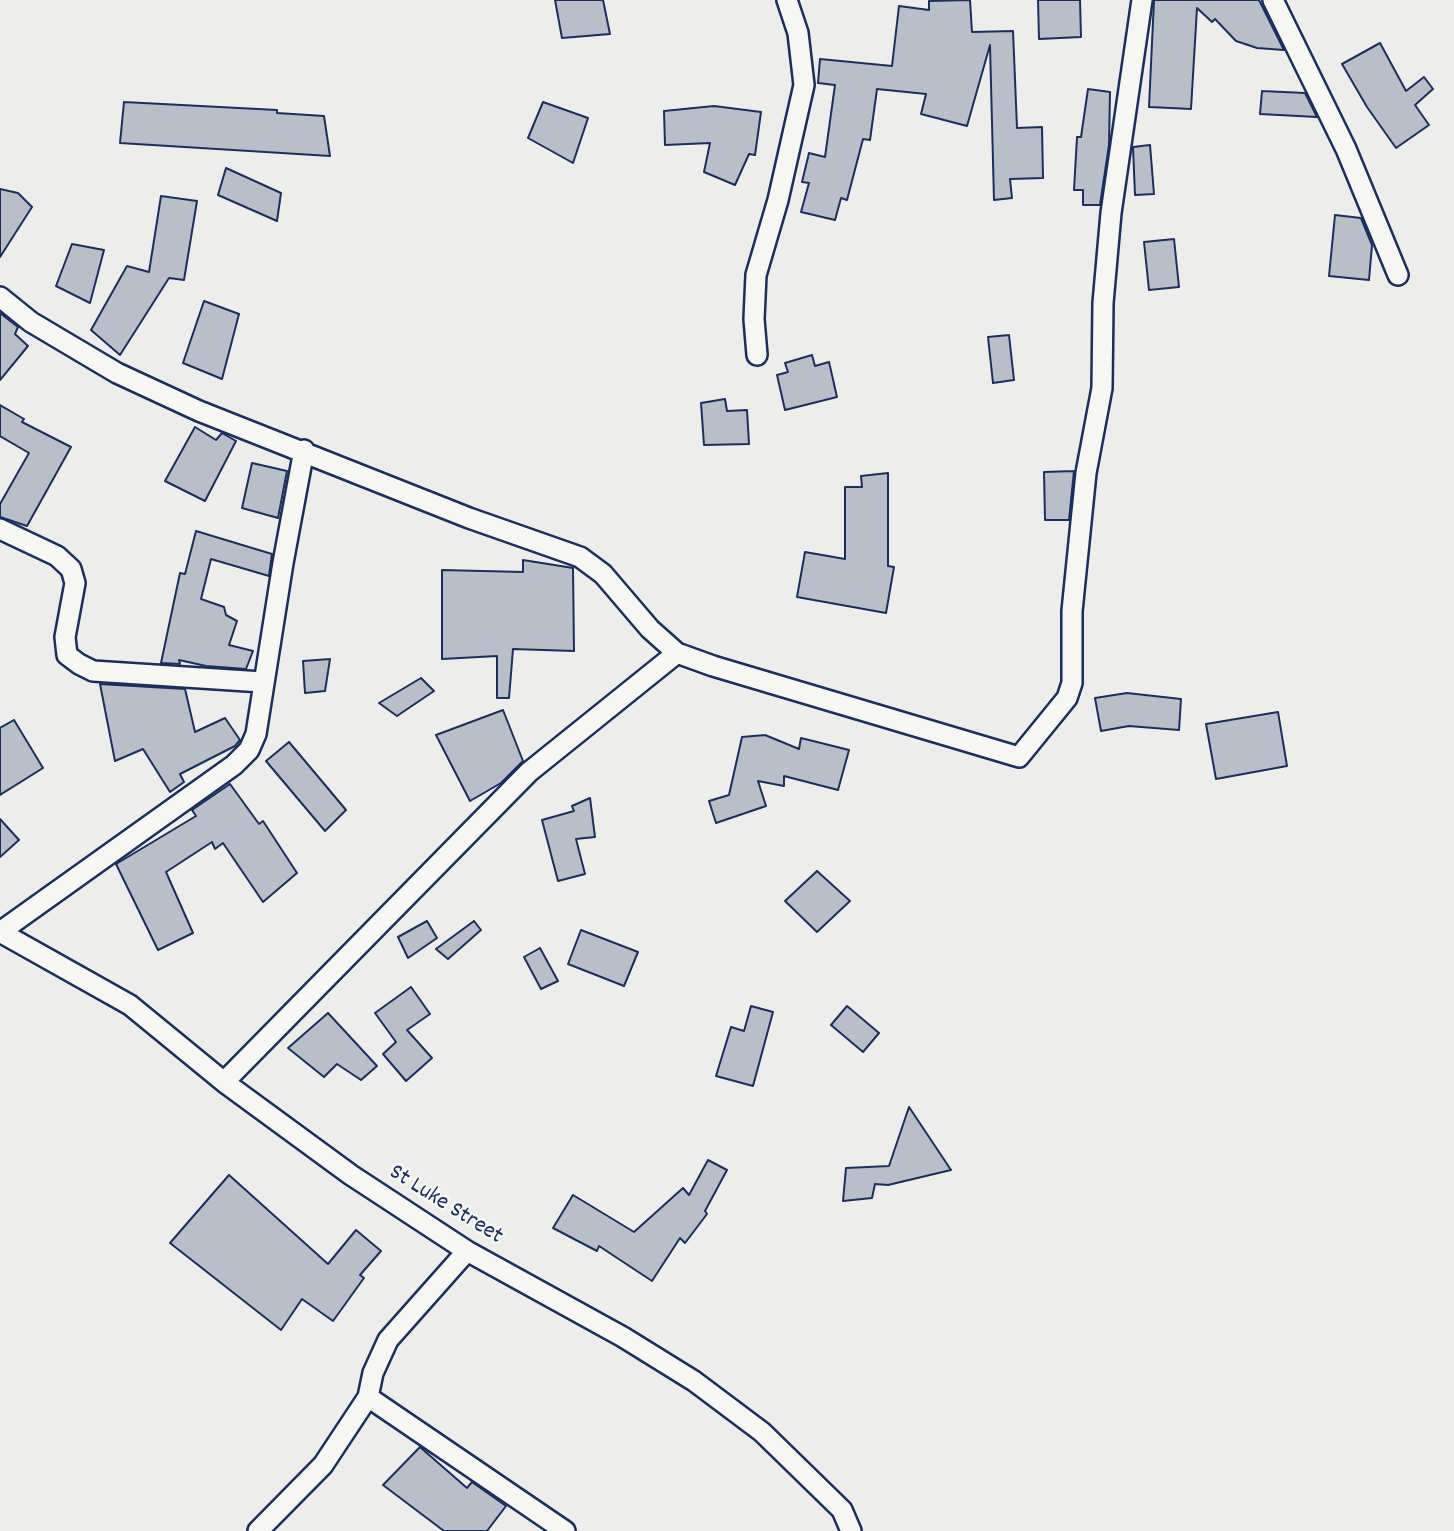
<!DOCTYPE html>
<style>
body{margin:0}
canvas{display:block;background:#edeeec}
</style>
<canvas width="1454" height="1531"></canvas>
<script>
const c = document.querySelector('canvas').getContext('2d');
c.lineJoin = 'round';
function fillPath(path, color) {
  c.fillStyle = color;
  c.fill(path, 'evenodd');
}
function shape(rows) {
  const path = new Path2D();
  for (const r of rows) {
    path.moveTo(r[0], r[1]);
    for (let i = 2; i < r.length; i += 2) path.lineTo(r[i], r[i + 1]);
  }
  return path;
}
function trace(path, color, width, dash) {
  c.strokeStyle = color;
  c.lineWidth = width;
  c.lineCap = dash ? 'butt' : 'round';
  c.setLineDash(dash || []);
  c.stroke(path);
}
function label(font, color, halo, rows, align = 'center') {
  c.font = font + ' Dekko,sans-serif';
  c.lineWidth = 5;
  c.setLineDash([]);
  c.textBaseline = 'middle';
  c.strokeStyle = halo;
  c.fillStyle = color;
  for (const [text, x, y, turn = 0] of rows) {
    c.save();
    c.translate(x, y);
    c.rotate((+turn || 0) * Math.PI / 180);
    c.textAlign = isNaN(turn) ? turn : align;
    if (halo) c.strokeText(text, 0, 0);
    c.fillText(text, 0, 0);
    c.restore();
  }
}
const building = shape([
 [555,0,603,0,610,34,562,38,555,0],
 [970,0,972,32,1013,31,1017,128,1042,127,1043,178,1010,179,1012,198,994,200,990,45,967,126,921,114,926,94,877,89,870,140,863,139,847,200,841,198,835,220,801,212,809,183,802,182,809,153,825,157,835,85,818,83,820,59,892,66,899,6,929,10,929,1,970,0],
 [1038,0,1080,0,1081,37,1039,39,1038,0],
 [1154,0,1259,0,1284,50,1257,48,1236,41,1215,19,1212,22,1197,8,1191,109,1149,107,1154,0],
 [1380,43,1406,91,1424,77,1433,89,1415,105,1429,125,1396,148,1367,107,1342,64,1380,43],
 [1088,89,1110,92,1109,145,1100,205,1083,205,1083,190,1074,190,1077,137,1081,137,1088,89],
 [1262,91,1305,93,1317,117,1260,114,1262,91],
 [124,102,277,110,277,113,324,116,330,156,120,143,124,102],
 [543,102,588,118,573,163,528,138,543,102],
 [714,106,761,112,755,155,749,154,735,185,704,172,710,143,665,145,664,111,714,106],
 [1150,145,1154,194,1135,195,1133,147,1150,145],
 [226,168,281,193,277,221,218,195,226,168],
 [0,189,18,193,32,207,0,257,0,189],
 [161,196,197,201,184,280,169,278,120,355,91,330,127,266,149,272,161,196],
 [1335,215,1361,218,1372,245,1369,280,1329,276,1335,215],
 [1174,239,1179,287,1149,290,1144,242,1174,239],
 [72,244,104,250,90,303,56,286,72,244],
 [204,301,239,314,222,379,183,363,204,301],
 [0,313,18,327,15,334,28,346,0,380,0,313],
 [1009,335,1014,380,993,383,988,337,1009,335],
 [812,355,815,366,829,362,837,397,785,410,777,375,788,372,785,363,812,355],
 [725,399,727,411,747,410,749,444,704,445,701,403,725,399],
 [0,405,24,419,22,422,71,447,27,526,0,517,0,504,29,453,0,436,0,405],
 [195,427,216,440,222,433,236,441,205,501,165,481,195,427],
 [252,463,287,471,278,518,242,508,252,463],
 [1074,471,1069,520,1045,520,1044,472,1074,471],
 [888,473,888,566,894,567,886,613,797,597,805,552,845,559,845,487,862,487,861,476,888,473],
 [196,531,272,554,269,576,211,559,201,599,224,607,226,615,237,621,229,645,253,651,246,669,206,666,179,660,180,664,161,663,180,573,185,574,196,531],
 [523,560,573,568,574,651,513,649,509,698,497,698,497,656,442,659,442,570,523,572,523,560],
 [330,659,325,691,305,693,303,661,330,659],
 [421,678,434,691,397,716,379,703,421,678],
 [100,684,185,689,195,732,225,718,240,740,235,746,180,774,184,782,170,792,143,749,115,761,100,684],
 [1127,693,1181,699,1179,730,1129,726,1101,731,1095,698,1127,693],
 [503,710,523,761,501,783,470,801,436,735,503,710],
 [1278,712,1287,766,1216,779,1206,724,1278,712],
 [14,720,43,768,0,795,0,728,14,720],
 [765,735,799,749,801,738,849,750,838,790,784,776,784,786,758,781,766,806,716,823,709,801,729,795,742,737,765,735],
 [289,742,346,810,325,831,266,761,289,742],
 [230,784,259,824,263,821,297,873,263,902,223,843,215,849,212,842,166,872,193,933,158,950,116,864,196,816,192,810,230,784],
 [590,798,595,837,576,839,585,874,558,881,542,820,574,811,572,806,590,798],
 [0,819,19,840,0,857,0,819],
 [817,871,850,901,817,932,785,901,817,871],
 [427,921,437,938,408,958,398,937,427,921],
 [474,921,481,930,448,959,436,949,474,921],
 [581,930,638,952,624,986,568,964,581,930],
 [540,948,558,981,541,989,524,957,540,948],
 [411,987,430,1014,407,1030,432,1058,406,1081,383,1054,396,1042,375,1013,411,987],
 [751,1006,773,1012,753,1086,716,1076,731,1027,744,1031,751,1006],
 [847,1006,879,1033,863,1052,831,1025,847,1006],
 [328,1013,377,1066,361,1080,337,1064,324,1077,288,1048,328,1013],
 [909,1107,951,1170,888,1185,875,1184,872,1198,843,1201,846,1168,889,1166,909,1107],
 [708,1160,727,1170,705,1211,707,1214,685,1243,680,1238,652,1281,599,1246,597,1251,553,1228,573,1195,634,1232,683,1188,689,1195,708,1160],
 [229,1175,328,1264,356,1230,381,1251,360,1275,364,1278,333,1321,302,1299,281,1330,170,1243,229,1175],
 [420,1447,467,1488,472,1482,506,1506,487,1531,444,1531,383,1485,420,1447]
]);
fillPath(building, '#b9bfc8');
trace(building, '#1b2f5e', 2);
const street = shape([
 [1273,0,1346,149,1398,275],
 [0,297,31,322,117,373,199,411,469,518,580,557,603,574,650,629,677,653,713,666,1019,757,1067,698,1072,683,1072,611,1086,473,1102,388,1103,303,1111,213,1142,0],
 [757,355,754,319,756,275,778,200,804,85,798,33,787,0],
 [0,529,57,556,71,569,75,583,65,637,67,655,79,664,93,671,262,682],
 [0,932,130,1005,224,1082,351,1175,467,1251,623,1337,694,1381,762,1432,842,1510,851,1531],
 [0,932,234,765,249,750,256,734,283,563,304,450],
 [224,1082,529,772,677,653],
 [467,1251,388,1340,373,1373,368,1397,565,1531],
 [258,1531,323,1465,368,1397]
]);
trace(street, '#1b2f5e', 24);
trace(street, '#f6f6f2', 19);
label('24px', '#1b2f5e', '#f6f6f2', [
 ["St Luke Street",445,1206,32]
]);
</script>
